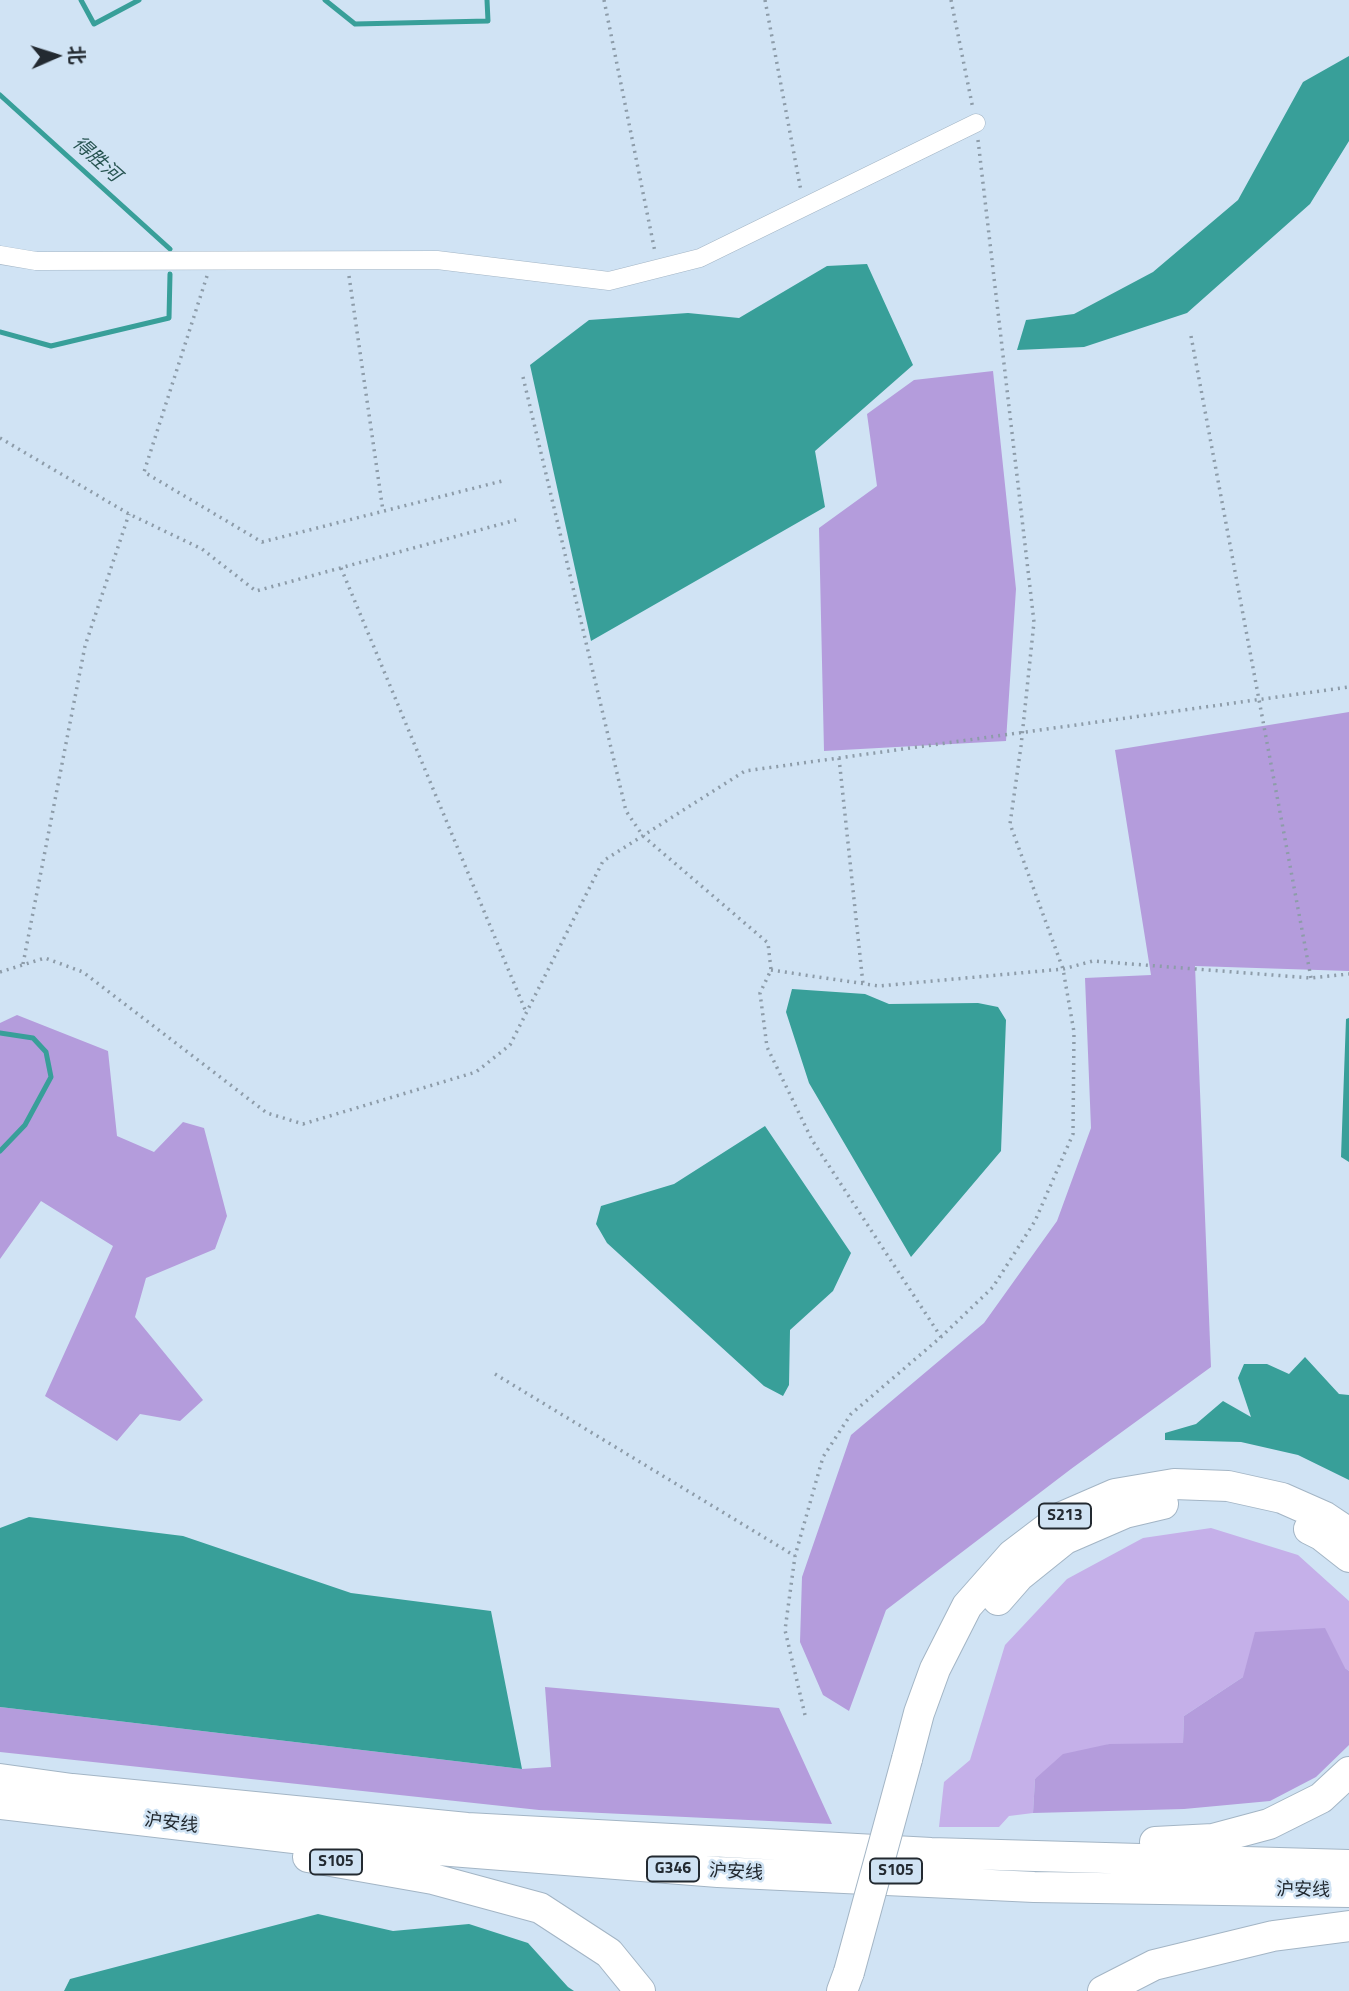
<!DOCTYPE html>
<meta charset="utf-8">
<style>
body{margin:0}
#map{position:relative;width:1349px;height:1991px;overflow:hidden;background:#d0e3f4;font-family:"Titillium Web","Noto Sans SC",sans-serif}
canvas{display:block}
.north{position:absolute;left:21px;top:21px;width:70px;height:70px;-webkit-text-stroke:5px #d0e3f4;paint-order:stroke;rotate:87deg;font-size:19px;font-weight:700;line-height:28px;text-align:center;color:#232a31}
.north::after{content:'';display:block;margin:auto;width:24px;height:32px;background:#232a31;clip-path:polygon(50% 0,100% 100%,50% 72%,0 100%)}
</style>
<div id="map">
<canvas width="1349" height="1991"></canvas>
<div class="north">北</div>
</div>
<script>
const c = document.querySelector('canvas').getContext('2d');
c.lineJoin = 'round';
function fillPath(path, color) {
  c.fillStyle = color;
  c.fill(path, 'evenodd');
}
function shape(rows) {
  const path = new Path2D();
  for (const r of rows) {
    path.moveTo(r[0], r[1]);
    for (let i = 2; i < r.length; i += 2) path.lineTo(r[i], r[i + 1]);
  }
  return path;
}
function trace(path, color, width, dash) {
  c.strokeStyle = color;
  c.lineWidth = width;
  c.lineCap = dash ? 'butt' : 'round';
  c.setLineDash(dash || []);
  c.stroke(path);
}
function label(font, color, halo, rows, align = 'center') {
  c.font = font + ' "Titillium Web","Noto Sans SC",sans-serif';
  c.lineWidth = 5;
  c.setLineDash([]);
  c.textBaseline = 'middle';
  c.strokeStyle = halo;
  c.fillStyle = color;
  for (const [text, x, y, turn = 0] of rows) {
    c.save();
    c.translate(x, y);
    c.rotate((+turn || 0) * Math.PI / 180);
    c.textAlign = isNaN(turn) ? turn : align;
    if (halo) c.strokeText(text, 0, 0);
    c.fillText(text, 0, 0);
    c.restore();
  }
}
fillPath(shape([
 [1211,1528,1298,1555,1349,1601,1349,1671,1345,1668,1243,1677,1184,1716,1183,1744,1109,1744,1035,1779,1033,1813,1009,1816,999,1827,939,1827,944,1782,970,1760,1005,1645,1067,1579,1143,1538]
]), '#c5b0e9');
fillPath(shape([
 [993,371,1016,589,1006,741,824,751,819,528,877,486,867,414,914,380],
 [1349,712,1349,971,1195,966,1211,1367,1071,1469,886,1610,849,1711,823,1695,800,1642,802,1577,851,1435,984,1323,1057,1221,1091,1128,1085,978,1151,975,1115,750],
 [17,1015,108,1051,117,1136,154,1152,183,1122,204,1128,227,1216,215,1249,146,1278,135,1317,203,1400,180,1421,140,1414,117,1441,45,1396,113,1246,41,1201,0,1259,0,1023],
 [1325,1628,1345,1668,1349,1671,1349,1745,1316,1777,1270,1801,1184,1809,1033,1813,1035,1779,1063,1754,1109,1744,1183,1743,1184,1716,1243,1677,1255,1632],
 [545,1687,779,1708,832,1824,539,1810,0,1752,0,1707,522,1769,551,1767]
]), '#b49cdc');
fillPath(shape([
 [1349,56,1349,141,1310,204,1187,313,1084,347,1017,350,1026,320,1074,314,1153,272,1238,200,1303,82],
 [867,264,913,365,815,451,825,507,591,641,530,365,589,320,688,313,739,318,827,266],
 [792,989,865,994,889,1004,978,1003,998,1007,1006,1020,1001,1151,911,1257,809,1083,786,1012],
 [1349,1018,1349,1162,1341,1157,1346,1019],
 [765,1126,851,1253,833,1291,790,1330,789,1385,783,1396,764,1386,607,1243,596,1224,601,1206,674,1184],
 [1305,1357,1339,1394,1349,1395,1349,1480,1298,1455,1241,1442,1165,1440,1165,1433,1196,1424,1223,1401,1251,1417,1238,1378,1244,1364,1267,1364,1289,1374],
 [29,1517,183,1536,351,1593,491,1611,522,1769,0,1707,0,1528],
 [318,1914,393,1931,469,1924,528,1943,568,1987,574,1991,64,1991,70,1979]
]), '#389f99');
trace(shape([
 [81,0,94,24,139,0],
 [325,0,355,24,488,21,487,0],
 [0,95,170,249],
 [0,332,51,346,169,318,170,274],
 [0,1033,33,1038,46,1052,51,1077,25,1125,0,1151]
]), '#389f99', 5);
const minor = shape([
 [0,255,36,261,437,260,609,281,700,258,976,123]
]);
const trunk = shape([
 [1309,1529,1321,1535,1349,1557],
 [998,1600,1019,1576,1065,1539,1125,1513,1163,1504],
 [907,1759,919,1713,935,1669,967,1606,1012,1555,1062,1517,1115,1494,1174,1484,1228,1486,1282,1498,1325,1517,1349,1533],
 [0,1779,72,1789,467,1828,931,1853,1349,1865],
 [0,1804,311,1840,718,1872,1034,1887,1349,1892],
 [1155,1842,1213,1839,1269,1824,1321,1798,1349,1772],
 [308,1857,433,1879,540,1908,609,1953,640,1991],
 [842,1991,849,1972],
 [1103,1991,1154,1965,1273,1936,1349,1926]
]);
trace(minor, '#a3b5c5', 19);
trace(trunk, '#a3b5c5', 32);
trace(shape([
 [604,0,655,252],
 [765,0,801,191],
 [951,0,973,109],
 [207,276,144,472,262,542,506,480],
 [349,276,383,511],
 [1191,336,1311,978],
 [523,377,626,811,643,836,768,943,771,970,760,993,767,1047,812,1140,941,1337],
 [0,438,129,514,202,549,256,591,516,520],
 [341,568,526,1012],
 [839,758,863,984],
 [23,964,85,646,129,514],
 [771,970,879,986,1063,969,1093,961,1311,978,1349,974],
 [0,972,45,958,83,972,267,1113,303,1124,476,1072,510,1045,603,861,745,771,1349,687],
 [495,1374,795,1556],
 [805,1715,785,1630,795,1556,823,1457,851,1414,941,1337,993,1287,1035,1221,1073,1134,1074,1032,1063,969,1010,824,1021,746,1034,622,978,140]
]), '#8d9ca9', 3.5, [2, 5]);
trace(minor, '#fff', 18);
trace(trunk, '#fff', 30);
const trunkBridge = shape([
 [849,1972,907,1759]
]);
trace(trunkBridge, '#a3b5c5', 32, []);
trace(trunkBridge, '#fff', 30);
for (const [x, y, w] of [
 [1065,1516,52],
 [336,1862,52],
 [673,1869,52],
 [896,1871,52]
]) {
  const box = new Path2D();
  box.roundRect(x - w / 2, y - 12.5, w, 25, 5);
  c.fillStyle = '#d0e3f4';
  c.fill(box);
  trace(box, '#232a31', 2);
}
label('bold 16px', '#232a31', null, [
 ["S213",1065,1516],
 ["S105",336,1862],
 ["G346",673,1869],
 ["S105",896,1871]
]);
label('18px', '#232a31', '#d0e3f4', [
 ["沪安线",171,1824,7],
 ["沪安线",736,1873,3],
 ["沪安线",1303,1891,1]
]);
label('italic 19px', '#285552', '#d0e3f4', [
 ["得胜河",96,160,42]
]);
</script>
